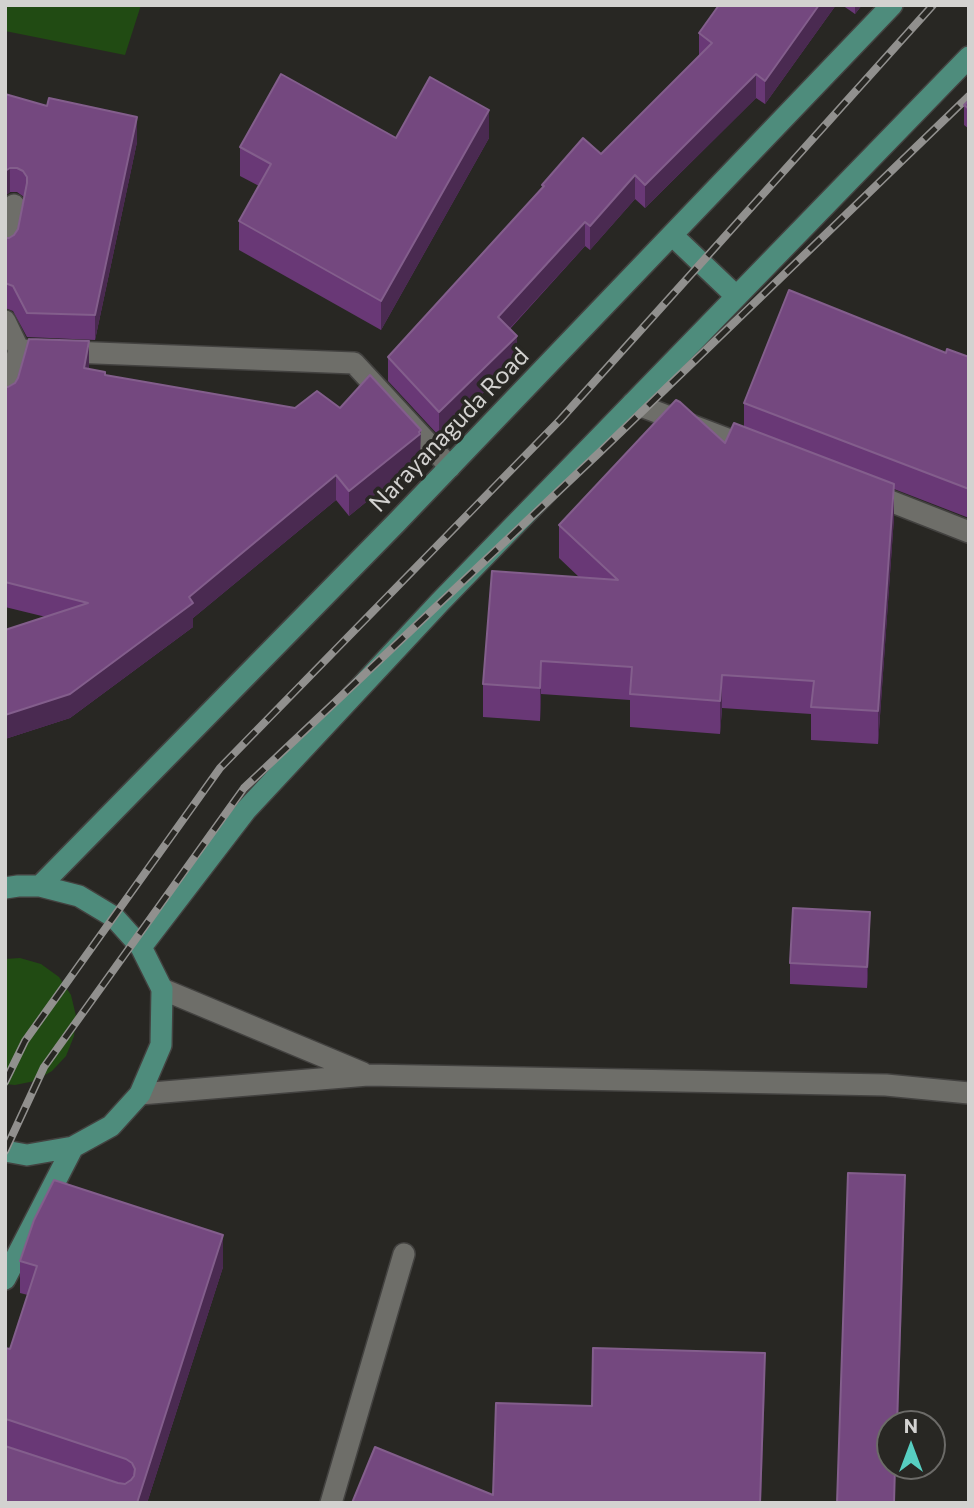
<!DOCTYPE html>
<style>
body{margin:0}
#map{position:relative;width:974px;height:1508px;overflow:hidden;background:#282723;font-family:Commissioner,sans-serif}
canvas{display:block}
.frame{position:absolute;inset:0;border:7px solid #d3d2d0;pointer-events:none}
.north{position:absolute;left:876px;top:1410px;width:70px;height:70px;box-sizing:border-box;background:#282723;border:2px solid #6c6b68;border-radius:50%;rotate:0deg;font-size:19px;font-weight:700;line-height:28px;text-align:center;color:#d3d2d0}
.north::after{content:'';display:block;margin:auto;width:24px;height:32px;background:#57cec1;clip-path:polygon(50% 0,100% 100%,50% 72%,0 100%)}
</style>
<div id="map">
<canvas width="974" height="1508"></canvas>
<div class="frame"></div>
<div class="north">N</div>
</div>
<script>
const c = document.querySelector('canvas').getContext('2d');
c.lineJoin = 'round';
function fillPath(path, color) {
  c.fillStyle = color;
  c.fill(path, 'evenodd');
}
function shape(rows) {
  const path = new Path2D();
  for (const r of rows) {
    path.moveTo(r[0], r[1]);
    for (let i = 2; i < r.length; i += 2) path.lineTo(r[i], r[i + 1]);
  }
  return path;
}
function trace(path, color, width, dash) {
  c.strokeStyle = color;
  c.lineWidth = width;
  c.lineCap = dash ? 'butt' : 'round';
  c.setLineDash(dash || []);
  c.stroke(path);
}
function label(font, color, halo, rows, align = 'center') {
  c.font = font + ' Commissioner,sans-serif';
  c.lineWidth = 7;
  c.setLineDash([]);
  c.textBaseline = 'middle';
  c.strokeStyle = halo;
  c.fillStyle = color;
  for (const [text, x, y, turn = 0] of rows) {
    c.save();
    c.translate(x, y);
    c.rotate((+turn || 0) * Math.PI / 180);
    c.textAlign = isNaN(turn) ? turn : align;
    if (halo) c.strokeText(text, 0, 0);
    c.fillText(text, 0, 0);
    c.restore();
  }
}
fillPath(shape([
 [5,5,141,5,125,55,5,31],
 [20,958,41,964,59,977,71,995,76,1016,74,1036,66,1056,52,1071,35,1081,15,1085,5,1084,5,959]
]), '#214b13');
const minor = shape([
 [5,250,14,205],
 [5,321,19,350],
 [5,399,19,350,354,363,450,467],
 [633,403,751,448],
 [867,492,969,532],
 [162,989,363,1073],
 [140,1094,368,1075,886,1085,969,1093],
 [331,1503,404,1254]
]);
const major = shape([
 [672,235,736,296],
 [40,886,396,523,892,5],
 [5,888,18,886,40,886,79,896,114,917,141,947,162,989,161,1045,140,1094,111,1126,73,1147,27,1155,5,1151],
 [141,947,246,810,440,602,969,57],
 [5,1279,73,1147]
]);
trace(minor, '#434240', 24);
trace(major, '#434240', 24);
trace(minor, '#6e6e69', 21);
trace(major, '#4e8c7c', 21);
const rail = shape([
 [5,1082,25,1041,220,768,560,420,933,5],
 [5,1151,44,1067,244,788,600,452,969,96]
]);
trace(rail, '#91908e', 8);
trace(rail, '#282723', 5, [16]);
fillPath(shape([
 [836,5,765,104,756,98,645,208,635,199,590,250,585,246,510,329,517,360,439,436,388,381,388,357,542,189,542,185,601,154,699,56,699,33],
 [842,5,862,5,855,14],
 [5,94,137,142,95,340,27,337,13,311,5,308,5,238,9,238,14,235,18,229,24,197,17,192,10,192,5,196],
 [969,100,969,129,964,125,964,105],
 [396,138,489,138,381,330,239,250,239,221,259,186,240,176,240,147],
 [946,353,969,357,969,518,894,489,894,517,878,744,811,740,811,714,722,708,720,734,630,727,630,700,541,694,540,721,483,717,483,684,580,578,559,558,559,525,725,443,744,426,744,403],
 [89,366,89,369,105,375,295,408,340,408,421,455,420,458,349,516,336,500,193,618,193,627,70,718,5,739,5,630,46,617,5,607,5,387],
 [870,933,867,988,790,984,790,963],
 [20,1261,223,1267,147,1503,5,1503,5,1348,10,1349,28,1295,20,1293]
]), '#693876');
fillPath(shape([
 [819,5,836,5,765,104,765,81],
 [855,5,862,5,855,14],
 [756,74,756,98,645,208,645,185],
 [489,110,489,138,381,330,381,301],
 [137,117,137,142,95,340,95,315],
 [10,168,10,192,5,196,5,171],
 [635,175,635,199,590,250,590,226],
 [585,222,585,246,498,341,498,317],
 [517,336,517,360,439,436,439,412],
 [89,341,89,366,84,392,84,368],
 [421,430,420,458,349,516,349,491],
 [336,475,336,500,193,618,193,627,70,718,5,739,5,715,189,597],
 [894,484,894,517,878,744,878,711],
 [541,661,541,694,540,721,540,688],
 [722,675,722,708,720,734,720,701],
 [870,912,870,933,867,988,867,967],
 [905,1175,905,1202,898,1424,897,1424],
 [223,1235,223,1267,147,1503,137,1503],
 [765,1353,765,1385,761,1503,760,1503]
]), '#4a2a51');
const building = shape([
 [719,5,819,5,765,81,756,74,645,185,635,175,590,226,585,222,498,317,517,336,439,412,388,357,544,186,542,185,583,138,601,154,712,43,699,33,719,5],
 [281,74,396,138,430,77,489,110,381,301,239,221,271,164,240,147,281,74],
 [5,94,47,106,49,98,137,117,95,315,27,313,13,286,5,283,5,238,9,238,14,235,18,229,27,183,27,177,23,171,17,168,10,168,5,171,5,94],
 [969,100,969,109,964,105,969,100],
 [789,290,946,353,947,349,969,357,969,489,744,403,789,290],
 [29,339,89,341,84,368,105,372,105,375,295,408,317,391,340,408,370,375,421,430,419,432,420,434,349,491,336,475,189,597,193,603,70,694,5,715,5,630,88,603,5,582,5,387,8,387,15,383,18,378,29,339],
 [676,400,680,402,725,443,734,423,894,484,878,711,811,707,814,681,722,675,720,701,630,694,632,667,541,661,540,688,483,684,492,571,618,580,559,525,676,400],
 [793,908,870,912,867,967,790,963,793,908],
 [848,1173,905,1175,897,1424,890,1424,890,1466,895,1466,894,1503,837,1503,848,1173],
 [54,1180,223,1235,137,1503,5,1503,5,1446,118,1483,125,1484,131,1480,134,1476,135,1469,132,1463,126,1459,9,1420,5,1419,5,1348,10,1349,37,1266,20,1261,34,1220,54,1180],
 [593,1348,765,1353,760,1503,352,1503,375,1447,493,1495,496,1403,592,1406,593,1348]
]);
fillPath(building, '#74487f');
trace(building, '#835e8c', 2);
label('24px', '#d3d2d0', '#282723', [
 ["Narayanaguda Road",449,430,-46]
]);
</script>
